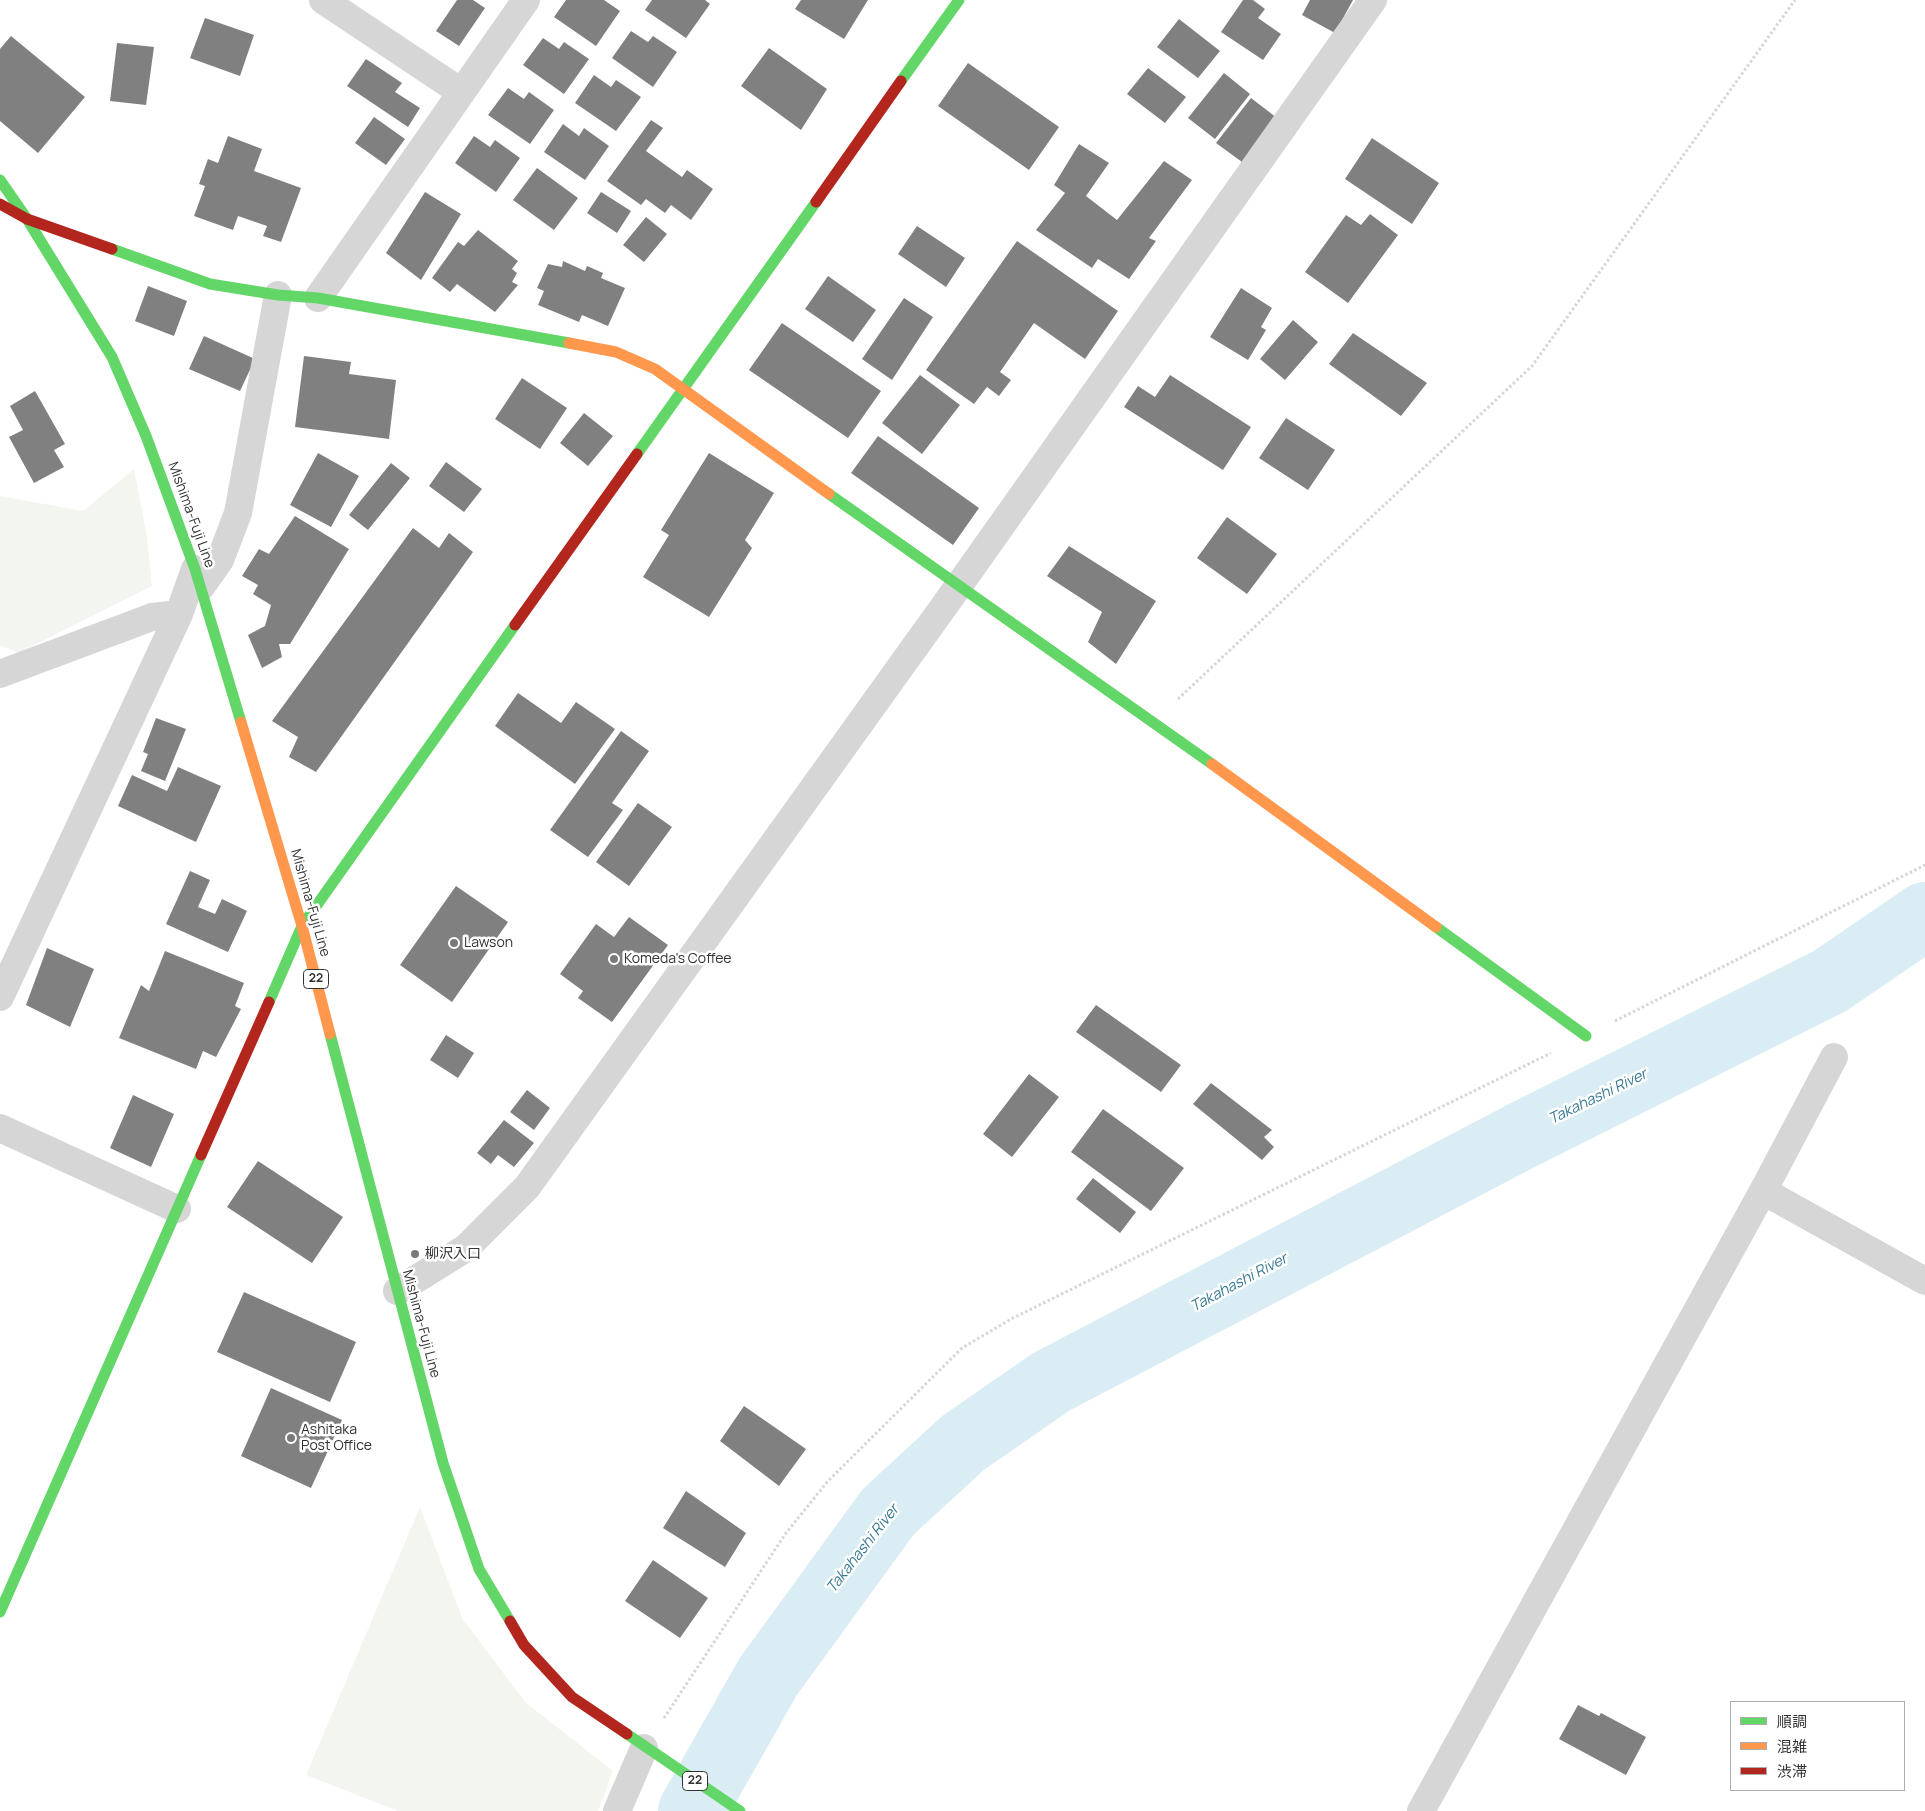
<!DOCTYPE html>
<meta charset="utf-8">
<style>
body{margin:0}
#map{position:relative;width:1925px;height:1811px;overflow:hidden;background:#fff;font-family:Manrope,"Noto Sans JP",sans-serif}
canvas{display:block}
.legend{position:absolute;left:1730px;top:1701px;width:175px;height:90px;box-sizing:border-box;background:#fff;border:1px solid #adadad;margin:0;padding:6px 9px;list-style:none;font-size:15px;color:#323232}
.legend li{display:flex;align-items:center;gap:10px;height:25px}
.legend b{width:25px;border:1px solid #adadad}
</style>
<div id="map">
<canvas width="1925" height="1811"></canvas>
<ul class="legend">
<li><b style="height:6px;background:#63d668"></b>順調</li>
<li><b style="height:6px;background:#ff974d"></b>混雑</li>
<li><b style="height:6px;background:#b3261e"></b>渋滞</li>
</ul>
</div>
<script>
const c = document.querySelector('canvas').getContext('2d');
c.lineJoin = 'round';
function fillPath(path, color) {
  c.fillStyle = color;
  c.fill(path, 'evenodd');
}
function shape(rows) {
  const path = new Path2D();
  for (const r of rows) {
    path.moveTo(r[0], r[1]);
    for (let i = 2; i < r.length; i += 2) path.lineTo(r[i], r[i + 1]);
  }
  return path;
}
function trace(path, color, width, dash) {
  c.strokeStyle = color;
  c.lineWidth = width;
  c.lineCap = dash ? 'butt' : 'round';
  c.setLineDash(dash || []);
  c.stroke(path);
}
function label(font, color, halo, rows, align = 'center') {
  c.font = font + ' Manrope,"Noto Sans JP",sans-serif';
  c.lineWidth = 5;
  c.setLineDash([]);
  c.textBaseline = 'middle';
  c.strokeStyle = halo;
  c.fillStyle = color;
  for (const [text, x, y, turn = 0] of rows) {
    c.save();
    c.translate(x, y);
    c.rotate((+turn || 0) * Math.PI / 180);
    c.textAlign = isNaN(turn) ? turn : align;
    if (halo) c.strokeText(text, 0, 0);
    c.fillText(text, 0, 0);
    c.restore();
  }
}
fillPath(shape([
 [134,469,147,537,152,586,18,653,0,645,0,496,83,511],
 [420,1507,462,1618,525,1702,613,1771,598,1811,398,1811,306,1775]
]), '#f3f6ee');
trace(shape([
 [692,1811,768,1677,888,1512,963,1443,1051,1382,1521,1136,1830,981,1925,916]
]), '#dbedf4', 68);
fillPath(shape([
 [457,0,473,0,485,8,459,46,436,31],
 [566,0,604,0,620,11,596,46,554,17],
 [652,0,705,0,710,4,686,38,645,10],
 [801,0,868,0,844,39,795,9],
 [1243,0,1253,0,1265,9,1258,18,1281,34,1263,60,1221,32],
 [1310,0,1353,0,1335,33,1302,15],
 [205,18,254,35,240,76,190,58],
 [1179,19,1220,51,1198,78,1157,47],
 [631,31,648,42,653,36,677,52,653,87,612,58],
 [11,36,85,97,38,153,0,121,0,49],
 [543,38,559,49,564,42,589,59,564,94,523,65],
 [117,43,154,47,146,105,110,101],
 [769,48,827,89,801,130,741,86],
 [366,59,402,83,395,92,420,108,408,127,347,86],
 [968,63,1059,127,1029,170,938,106],
 [1148,68,1186,97,1165,123,1127,94],
 [1224,73,1250,94,1215,139,1188,118],
 [594,75,611,87,616,80,641,97,616,131,575,103],
 [508,88,524,99,529,92,554,110,530,144,488,115],
 [1251,98,1277,118,1242,162,1216,143],
 [374,117,405,139,386,165,355,143],
 [651,120,663,128,646,151,682,177,687,170,713,189,691,220,671,205,665,213,646,199,641,205,607,181],
 [563,124,579,136,584,128,609,146,585,180,544,152],
 [228,136,262,149,254,171,301,188,281,242,263,236,267,226,238,216,233,230,194,216,205,186,199,184,208,159,218,163],
 [474,136,490,147,495,140,520,158,496,192,455,163],
 [1372,138,1439,183,1412,224,1345,179],
 [1079,144,1109,163,1086,196,1117,220,1164,161,1192,180,1149,238,1156,241,1129,279,1098,259,1092,268,1036,230,1065,193,1054,185],
 [537,168,578,198,554,230,513,200],
 [425,192,461,214,421,280,386,253],
 [601,192,631,211,617,233,587,213],
 [1370,214,1398,235,1348,303,1305,272,1346,215,1361,225],
 [646,217,667,234,644,262,623,245],
 [917,226,965,258,946,287,898,254],
 [478,230,518,261,512,269,517,273,512,282,518,285,495,312,457,284,450,292,432,278,458,242,464,246],
 [1017,241,1118,311,1085,359,1034,323,1000,372,1011,380,999,396,987,387,974,404,926,370],
 [563,261,585,271,587,266,603,273,601,278,625,288,608,326,582,315,579,322,538,305,544,291,537,288,548,264,562,267],
 [828,276,876,310,853,342,805,309],
 [148,286,187,301,174,336,135,321],
 [1241,288,1272,308,1261,327,1266,330,1248,360,1210,337],
 [904,298,933,317,892,380,862,359],
 [1293,320,1318,342,1285,380,1260,359],
 [782,323,881,391,848,438,749,370],
 [1353,333,1427,383,1401,416,1329,364],
 [204,336,255,359,240,391,189,369],
 [304,356,351,362,349,374,396,380,389,439,295,427],
 [920,375,960,405,922,454,882,423],
 [1170,375,1251,427,1223,470,1124,407,1138,386,1155,397],
 [522,378,567,408,540,449,495,419],
 [35,391,65,444,54,450,64,467,34,483,9,437,23,430,10,406],
 [584,413,613,436,588,466,560,443],
 [1286,418,1335,450,1308,490,1259,458],
 [878,436,979,508,953,545,851,473],
 [318,453,359,476,331,527,290,505],
 [709,453,774,493,745,540,752,548,709,617,643,577,669,535,661,530],
 [446,462,482,489,464,512,429,486],
 [391,463,410,478,368,530,349,515],
 [295,516,349,549,290,644,279,644,282,657,262,668,248,635,265,626,271,605,253,594,258,585,242,576,259,549,269,554],
 [1227,517,1277,554,1247,594,1197,558],
 [413,528,439,548,449,533,473,552,316,772,289,757,298,737,272,721],
 [1069,546,1156,601,1116,664,1088,642,1102,612,1047,576],
 [518,693,561,723,576,702,615,729,575,784,495,726],
 [156,718,186,729,165,781,141,771,148,754,143,752],
 [621,731,649,751,612,803,623,810,588,857,550,830],
 [178,767,221,786,196,842,118,806,132,775,167,791],
 [638,803,672,827,629,886,596,862],
 [190,871,210,880,198,907,215,914,222,899,247,911,228,952,166,924],
 [456,886,508,922,452,1002,400,965],
 [629,917,668,945,612,1022,578,998,583,991,560,974,596,924,614,937],
 [47,948,94,969,70,1027,26,1005],
 [165,951,244,983,235,1006,241,1009,216,1057,203,1051,196,1069,119,1038,141,985,149,991],
 [1096,1005,1181,1065,1161,1092,1076,1032],
 [446,1035,474,1053,458,1078,430,1060],
 [1029,1074,1059,1097,1012,1157,983,1134],
 [1211,1083,1272,1130,1264,1137,1274,1147,1262,1160,1193,1104],
 [527,1090,550,1108,534,1130,510,1112],
 [133,1095,174,1114,151,1167,110,1148],
 [1103,1109,1184,1168,1151,1211,1071,1152],
 [504,1120,534,1143,514,1167,498,1155,491,1164,477,1153],
 [258,1161,343,1217,312,1263,227,1207],
 [1093,1178,1136,1212,1120,1233,1076,1199],
 [244,1292,356,1342,330,1402,217,1352],
 [271,1388,342,1420,311,1488,241,1456],
 [744,1406,806,1449,779,1486,720,1441],
 [686,1491,746,1533,725,1567,663,1528],
 [653,1560,708,1598,680,1638,625,1601],
 [1578,1705,1599,1716,1601,1713,1646,1737,1626,1775,1559,1739]
]), '#808080');
trace(shape([
 [1178,699,1532,366,1795,0],
 [1615,1021,1925,865],
 [664,1718,786,1533,828,1481,962,1348,1013,1318,1551,1053]
]), '#d6d6d6', 3, [2.5, 2.5]);
trace(shape([
 [323,0,461,92],
 [318,298,526,0],
 [201,587,220,560,238,513,278,295],
 [0,674,152,617,179,614],
 [0,997,179,614,195,569],
 [0,1128,177,1209],
 [1763,1191,1925,1281],
 [397,1291,466,1248,527,1187,960,584,1373,0],
 [617,1811,644,1748],
 [1421,1811,1763,1191,1834,1057]
]), '#d6d6d6', 28);
trace(shape([
 [901,81,959,0],
 [0,180,27,219,112,357,146,436,195,569,241,722],
 [112,249,210,284,278,295,318,298,569,343],
 [637,454,816,202],
 [829,494,1212,764],
 [1436,927,1586,1036],
 [269,1002,302,926,515,625],
 [330,1034,443,1463,479,1569,510,1621],
 [0,1612,201,1155],
 [627,1734,740,1811]
]), '#63d668', 11);
trace(shape([
 [569,343,616,352,655,369,829,494],
 [241,722,302,926,330,1034],
 [1212,764,1436,927]
]), '#ff974d', 11);
trace(shape([
 [816,202,901,81],
 [0,204,27,219,112,249],
 [515,625,637,454],
 [201,1155,269,1002],
 [510,1621,524,1645,572,1697,627,1734]
]), '#b3261e', 11);
for (const [x, y, r, color] of [
 [454,943,5,"#7a7a7a"],
 [614,959,5,"#7a7a7a"],
 [415,1254,5,"#7a7a7a"],
 [291,1438,5,"#7a7a7a"]
]) {
  const dot = new Path2D();
  dot.arc(x, y, r, 0, 2 * Math.PI);
  c.fillStyle = color;
  c.fill(dot);
  trace(dot, '#fff', 2);
}
for (const [x, y, w] of [
 [316,979,25],
 [695,1781,25]
]) {
  const box = new Path2D();
  box.roundRect(x - w / 2, y - 9.5, w, 19, 4);
  c.fillStyle = '#fff';
  c.fill(box);
  trace(box, '#323232', 1);
}
label('bold 12px', '#323232', null, [
 ["22",316,979],
 ["22",695,1781]
]);
label('14px', '#323232', '#fff', [
 ["Mishima-Fuji Line",191,515,70],
 ["Mishima-Fuji Line",310,903,74],
 ["Mishima-Fuji Line",421,1324,75]
]);
label('14px', '#323232', '#fff', [
 ["Lawson",464,943],
 ["Komeda's Coffee",624,959],
 ["柳沢入口",425,1254],
 ["Ashitaka",301,1430],
 ["Post Office",301,1446]
], 'left');
label('italic 15px', '#387a93', '#fff', [
 ["Takahashi River",1598,1097,-26],
 ["Takahashi River",1239,1283,-28],
 ["Takahashi River",863,1549,-52]
]);
</script>
